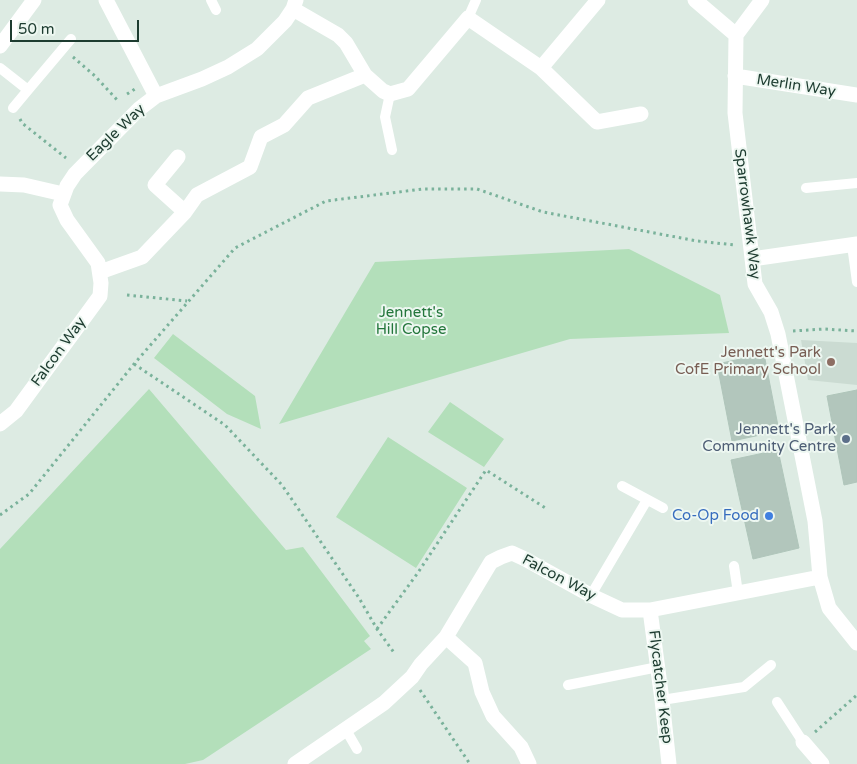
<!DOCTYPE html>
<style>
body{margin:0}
#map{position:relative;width:857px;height:764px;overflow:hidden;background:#ddebe3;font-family:"Varela Round",sans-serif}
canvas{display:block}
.scale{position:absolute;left:10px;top:20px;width:129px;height:22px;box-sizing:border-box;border:2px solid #1d3c30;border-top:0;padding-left:6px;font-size:15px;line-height:18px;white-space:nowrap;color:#1d3c30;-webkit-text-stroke:4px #edf7f1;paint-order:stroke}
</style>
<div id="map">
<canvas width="857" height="764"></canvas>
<div class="scale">50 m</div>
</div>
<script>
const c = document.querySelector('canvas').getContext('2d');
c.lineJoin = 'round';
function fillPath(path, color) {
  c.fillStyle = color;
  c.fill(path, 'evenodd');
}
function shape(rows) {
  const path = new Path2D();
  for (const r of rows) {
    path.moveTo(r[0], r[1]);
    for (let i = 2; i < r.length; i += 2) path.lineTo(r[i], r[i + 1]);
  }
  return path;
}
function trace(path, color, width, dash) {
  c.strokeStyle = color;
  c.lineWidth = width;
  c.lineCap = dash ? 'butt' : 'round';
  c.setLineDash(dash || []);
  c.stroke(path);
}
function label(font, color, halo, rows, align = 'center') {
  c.font = font + ' "Varela Round",sans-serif';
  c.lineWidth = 4;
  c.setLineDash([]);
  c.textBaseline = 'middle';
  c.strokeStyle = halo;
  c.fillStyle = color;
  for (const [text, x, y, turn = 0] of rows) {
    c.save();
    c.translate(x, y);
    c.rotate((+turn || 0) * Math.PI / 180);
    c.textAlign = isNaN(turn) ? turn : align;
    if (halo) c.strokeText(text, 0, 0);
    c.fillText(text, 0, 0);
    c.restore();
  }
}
fillPath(shape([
 [801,340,857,343,857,385,808,380]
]), '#cbdbd2');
fillPath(shape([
 [629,249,720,295,729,333,570,339,279,424,375,262],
 [173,334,255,396,261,429,227,414,154,358],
 [149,389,286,550,303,547,370,636,364,641,371,649,203,760,185,764,0,764,0,549],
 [450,402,504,439,484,467,428,432],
 [388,437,467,488,416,568,336,517]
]), '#b3dfba');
const building = shape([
 [764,354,779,431,732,441,717,364,764,354],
 [857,390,857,482,844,485,827,396,857,390],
 [778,450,799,548,753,559,731,460,778,450]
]);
fillPath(building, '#b2c6bc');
trace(building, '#afc5ba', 1);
trace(shape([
 [73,57,95,76,119,102],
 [127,94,135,89],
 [20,119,22,123,66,158],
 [127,295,187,301],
 [793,331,824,329,857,331],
 [134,364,225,425,282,485,359,598,377,629,395,654],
 [0,515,29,494,134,364,235,248,326,201,423,189,477,189,543,212,697,241,735,245],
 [377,629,417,574,486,470,547,509],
 [420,690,470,764],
 [815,732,857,695]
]), '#7ab29b', 3, [2.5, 4]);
trace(shape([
 [211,0,216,10],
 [468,18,476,0],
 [0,68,28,90,71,39],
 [390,94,385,117,392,150],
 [13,108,28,90],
 [806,188,857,183],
 [852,245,857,282],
 [622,486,663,508],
 [734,566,738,593],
 [591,595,647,500],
 [568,685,658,667],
 [662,700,744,687,771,665],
 [777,702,803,742],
 [346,730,357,749]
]), '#fff', 10);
trace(shape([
 [106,0,156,96],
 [695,0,736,35],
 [293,9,338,35,346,43,365,75,383,91,390,94,408,89,468,18,541,68,597,122,641,114],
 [736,35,735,113,755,284,771,312,778,334,815,521,820,577,829,608,857,643],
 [736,35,762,0],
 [0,46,34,0],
 [541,68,598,0],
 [735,76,857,95],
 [178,157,155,185,185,212],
 [0,184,24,185,63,194],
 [752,259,857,244],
 [100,272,142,257,185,212,197,195,250,167,261,137,284,125,308,98,365,75],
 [0,424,16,411,100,296,101,283,98,263,67,220,60,205,67,186,75,174,139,109,156,96,202,79,228,67,257,49,285,21,293,9,296,0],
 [650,610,662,700,669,764],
 [446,637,475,663,482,692,493,716,521,747,529,764],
 [803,742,822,764],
 [295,764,384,703,412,677,421,664,446,637,491,562,501,557,512,553,525,559,592,596,622,610,650,610,820,577]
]), '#fff', 15);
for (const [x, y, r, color] of [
 [831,362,5,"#8d6e63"],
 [846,439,5,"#5c6f8a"],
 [769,516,5,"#3f7fe0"]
]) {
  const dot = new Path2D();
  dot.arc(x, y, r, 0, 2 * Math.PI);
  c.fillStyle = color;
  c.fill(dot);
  trace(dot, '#edf7f1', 2);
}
label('15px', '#1d3c30', '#edf7f1', [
 ["Merlin Way",796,86,9],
 ["Eagle Way",116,133,-44],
 ["Sparrowhawk Way",747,214,83],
 ["Falcon Way",59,352,-54],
 ["Falcon Way",559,578,28],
 ["Flycatcher Keep",660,687,83]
]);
label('15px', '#23763b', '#edf7f1', [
 ["Jennett's",411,313],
 ["Hill Copse",411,330]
]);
label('15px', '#785e54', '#edf7f1', [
 ["Jennett's Park",821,353],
 ["CofE Primary School",821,370]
], 'right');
label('15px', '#4e5e75', '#edf7f1', [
 ["Jennett's Park",836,430],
 ["Community Centre",836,447]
], 'right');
label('15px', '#366cbe', '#edf7f1', [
 ["Co-Op Food",759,516]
], 'right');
</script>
